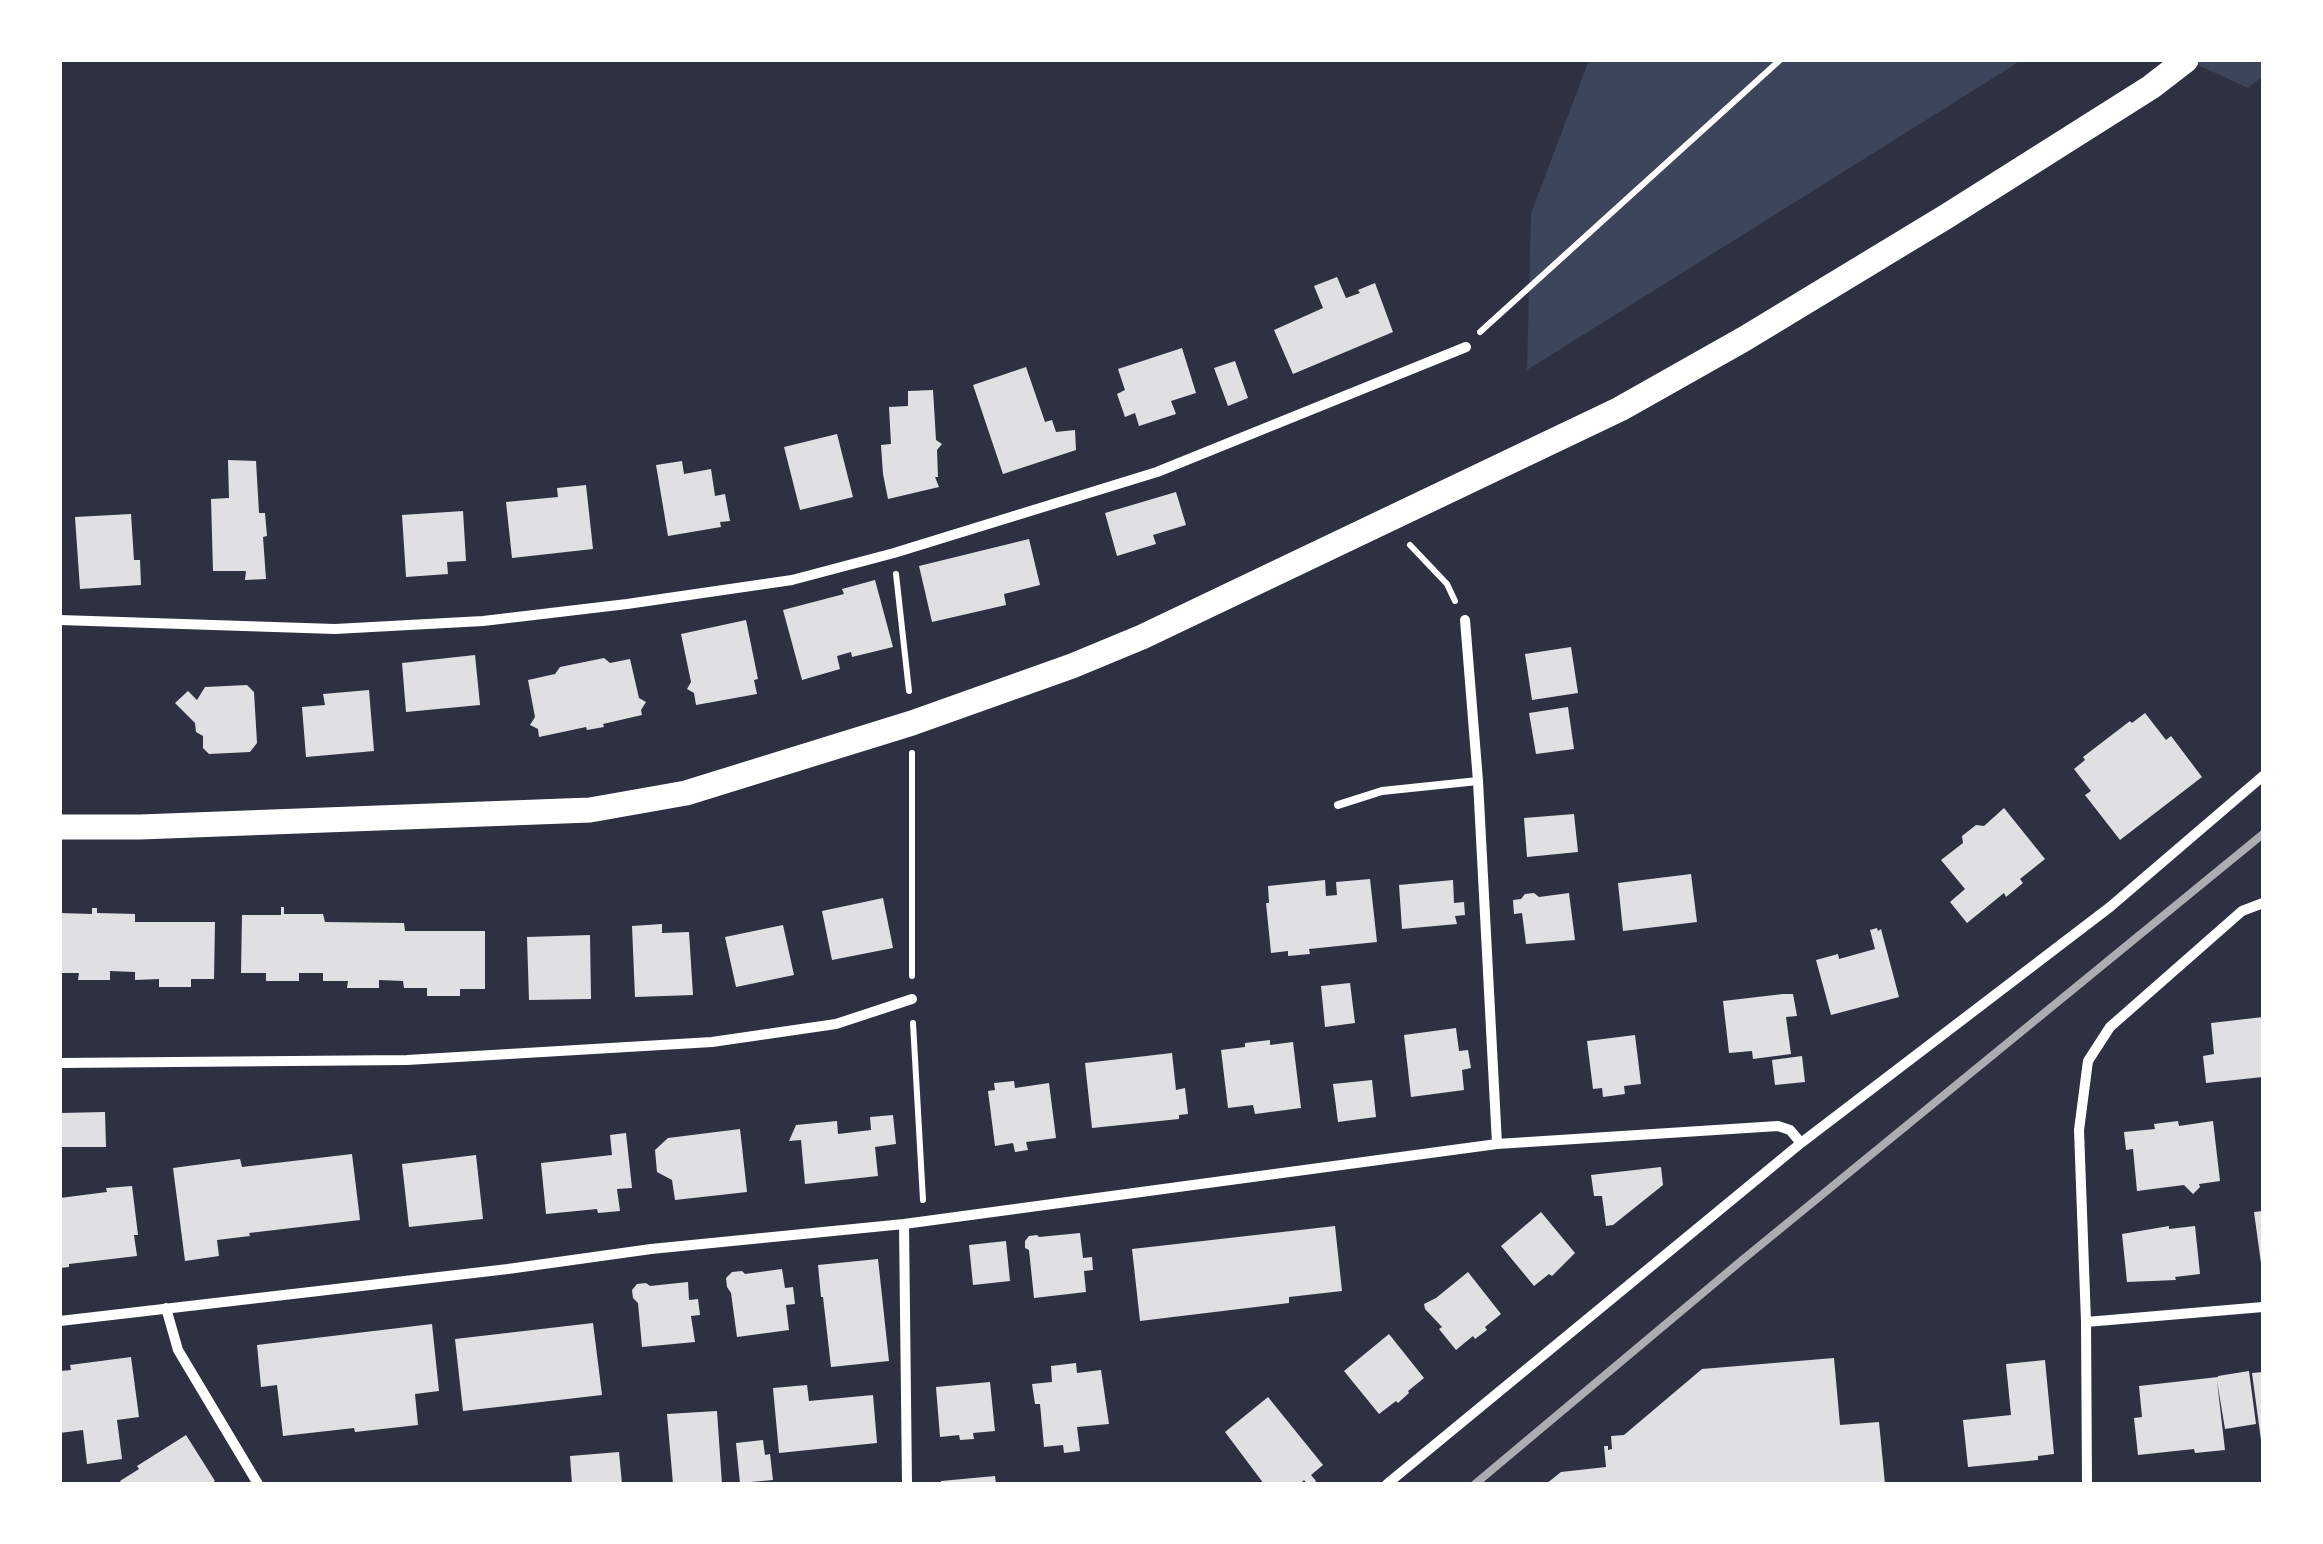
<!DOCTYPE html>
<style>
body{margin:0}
#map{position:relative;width:2323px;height:1544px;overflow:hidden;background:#2d3142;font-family:Overpass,sans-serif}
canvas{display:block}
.frame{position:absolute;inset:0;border:62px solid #fff;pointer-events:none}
</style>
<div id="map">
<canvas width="2323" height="1544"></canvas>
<div class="frame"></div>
</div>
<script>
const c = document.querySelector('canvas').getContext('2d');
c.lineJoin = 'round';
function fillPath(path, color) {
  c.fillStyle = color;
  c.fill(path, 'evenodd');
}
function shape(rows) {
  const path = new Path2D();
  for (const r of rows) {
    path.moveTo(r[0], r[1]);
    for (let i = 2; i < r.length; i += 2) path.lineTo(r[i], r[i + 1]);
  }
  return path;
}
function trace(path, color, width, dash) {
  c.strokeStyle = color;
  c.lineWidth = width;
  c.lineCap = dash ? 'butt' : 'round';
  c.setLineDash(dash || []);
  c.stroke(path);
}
fillPath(shape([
 [1589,60,2022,60,1527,370,1531,213],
 [2187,60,2263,60,2263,76,2248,88]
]), '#3c4559');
fillPath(shape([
 [1337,277,1346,298,1360,293,1358,290,1375,283,1393,332,1293,374,1274,330,1323,308,1314,286],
 [1182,348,1196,393,1171,401,1176,414,1139,426,1135,413,1125,417,1117,394,1125,390,1118,369],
 [1235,361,1248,398,1228,406,1214,368],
 [1026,367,1045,422,1052,420,1056,432,1075,430,1076,450,1003,474,973,385],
 [933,390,936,440,942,444,937,450,938,477,935,477,939,487,888,499,883,474,881,445,891,444,889,407,908,406,908,391],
 [837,434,853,497,800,510,784,447],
 [228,460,256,461,259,513,265,513,267,536,263,537,266,579,245,580,246,571,213,571,211,499,229,498],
 [682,461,684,474,711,469,715,496,725,494,730,521,720,522,721,527,668,536,656,465],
 [586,485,593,549,512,558,506,502,558,497,557,488],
 [1176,492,1186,525,1153,535,1156,544,1117,556,1105,513],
 [463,511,466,561,447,562,448,574,406,577,402,515],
 [131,514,134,560,140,560,141,585,80,589,75,517],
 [1029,539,1040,585,1004,594,1006,605,932,622,919,566],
 [875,580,893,647,852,657,851,652,837,656,840,669,802,680,783,610,844,594,842,589],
 [746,620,758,679,754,680,757,694,696,705,694,693,687,689,691,682,681,634],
 [1571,647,1578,693,1532,700,1525,654],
 [475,655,480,705,406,712,402,663],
 [604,658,610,663,630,659,639,698,646,702,641,710,642,715,603,724,604,727,587,730,586,727,539,737,538,729,530,725,535,717,528,680,555,674,560,667],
 [247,685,254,692,257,743,250,752,209,754,203,748,203,736,196,732,195,723,175,703,188,691,197,700,205,687],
 [369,690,374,751,306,757,302,707,325,705,323,694],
 [1568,707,1574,749,1536,754,1529,713],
 [2145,713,2166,740,2171,736,2202,777,2120,840,2085,795,2091,791,2074,769,2085,760,2083,757,2130,721,2132,723],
 [2004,808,2045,859,2020,879,2023,883,2006,897,2004,893,1967,923,1950,902,1965,889,1941,860,1963,843,1962,836,1976,825,1984,826],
 [1574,814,1578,852,1527,857,1524,818],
 [1691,874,1697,922,1623,931,1618,883],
 [1370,879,1377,942,1309,949,1310,954,1288,956,1288,951,1271,953,1266,903,1269,903,1268,886,1325,880,1326,896,1337,895,1336,882],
 [1453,880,1454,903,1464,902,1465,915,1455,916,1457,924,1402,929,1399,885],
 [1534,893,1539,897,1569,893,1575,940,1526,944,1522,913,1514,914,1513,900,1521,899,1525,894],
 [883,898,893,948,832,960,822,911],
 [281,907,284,907,284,914,323,914,325,922,404,923,405,931,485,931,485,989,460,989,460,996,427,996,427,988,404,988,403,981,379,980,379,988,347,988,348,981,323,981,323,973,299,973,299,981,266,981,266,973,241,973,242,915,281,915],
 [92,908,97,908,97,913,135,914,135,922,215,922,214,979,191,979,191,987,159,987,159,979,135,980,135,972,110,971,110,980,78,980,79,973,60,973,60,913,92,914],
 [662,924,662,933,689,932,693,995,635,997,632,926],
 [783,925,794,975,736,987,725,937],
 [1877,928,1878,931,1881,929,1899,997,1831,1015,1816,960,1838,954,1839,959,1875,949,1870,930],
 [590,935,591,999,529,1000,527,937],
 [1350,983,1355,1023,1325,1027,1321,986],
 [1783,994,1793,994,1797,1016,1786,1017,1791,1054,1753,1059,1752,1051,1729,1053,1723,1001],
 [2263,1017,2263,1077,2206,1083,2203,1056,2214,1054,2211,1023],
 [1456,1028,1459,1051,1468,1050,1471,1068,1462,1070,1464,1090,1411,1097,1404,1035],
 [1635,1035,1641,1084,1624,1086,1625,1094,1603,1097,1602,1088,1593,1089,1587,1041],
 [1270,1040,1270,1045,1293,1042,1301,1108,1255,1114,1253,1105,1228,1108,1221,1050,1245,1047,1245,1043],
 [1172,1053,1176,1090,1185,1088,1188,1114,1179,1115,1179,1119,1092,1128,1085,1063],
 [1802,1056,1805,1082,1775,1085,1772,1060],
 [1372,1080,1376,1117,1338,1122,1333,1084],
 [1014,1081,1015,1088,1049,1083,1056,1138,1026,1142,1028,1150,1015,1152,1013,1143,995,1146,988,1091,995,1090,994,1083],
 [105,1112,106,1147,60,1147,60,1113],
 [893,1115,896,1144,875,1147,878,1176,805,1184,801,1140,789,1141,796,1125,837,1121,838,1134,871,1130,870,1117],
 [2178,1121,2179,1126,2213,1121,2220,1181,2199,1184,2200,1187,2193,1194,2184,1185,2137,1191,2133,1149,2126,1150,2124,1132,2155,1129,2154,1124],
 [740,1129,747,1192,675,1200,672,1180,657,1172,655,1150,668,1138],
 [626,1133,632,1188,617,1189,620,1211,598,1213,597,1209,546,1214,541,1163,612,1155,610,1135],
 [352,1154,360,1220,249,1233,250,1236,217,1240,219,1256,185,1261,173,1168,240,1159,242,1167],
 [476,1155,483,1219,409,1227,402,1164],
 [1661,1167,1663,1185,1613,1225,1606,1226,1602,1196,1594,1196,1591,1175],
 [132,1186,138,1235,134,1235,137,1256,69,1264,69,1267,60,1268,60,1198,107,1192,106,1188],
 [2263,1211,2263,1262,2261,1263,2254,1212],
 [1541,1212,1575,1253,1552,1276,1549,1274,1534,1286,1501,1246],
 [1335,1226,1342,1291,1289,1297,1289,1303,1140,1321,1132,1249],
 [2169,1226,2169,1229,2195,1226,2200,1274,2175,1277,2176,1280,2127,1282,2122,1234],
 [1080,1233,1083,1258,1092,1257,1093,1270,1084,1271,1086,1292,1034,1298,1029,1250,1025,1248,1025,1241,1029,1236,1037,1235,1039,1237],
 [1006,1241,1010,1281,973,1285,969,1245],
 [878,1259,889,1361,831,1367,823,1297,821,1297,818,1265],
 [782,1269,785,1288,793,1287,795,1304,786,1305,789,1330,737,1337,731,1293,727,1287,726,1278,732,1272,742,1271,745,1274],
 [1468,1272,1501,1314,1485,1327,1487,1330,1475,1339,1473,1336,1456,1350,1439,1329,1442,1327,1425,1309,1424,1304,1436,1298],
 [688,1282,689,1300,698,1299,700,1315,691,1316,695,1342,642,1347,638,1303,633,1298,632,1290,637,1284,646,1283,650,1286],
 [593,1323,602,1395,463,1411,455,1339],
 [432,1324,439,1391,415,1394,418,1425,355,1432,354,1428,283,1436,277,1385,261,1387,257,1345],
 [1389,1334,1424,1378,1408,1391,1409,1393,1398,1403,1396,1401,1379,1414,1344,1371],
 [131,1357,139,1417,117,1420,122,1459,87,1464,83,1430,60,1433,60,1371,71,1370,70,1365],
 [1834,1358,1840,1425,1879,1422,1885,1484,1546,1484,1561,1472,1606,1467,1604,1446,1608,1446,1608,1450,1612,1449,1611,1436,1624,1435,1702,1369],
 [2045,1360,2054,1454,2038,1456,2038,1460,1968,1467,1963,1420,2011,1415,2006,1364],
 [1076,1363,1077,1373,1101,1370,1109,1424,1077,1427,1080,1451,1064,1453,1063,1445,1044,1447,1040,1404,1035,1404,1032,1384,1052,1382,1051,1366],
 [2249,1371,2256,1424,2225,1429,2217,1381,2225,1450,2195,1453,2194,1449,2138,1455,2134,1418,2142,1417,2139,1386,2218,1377,2218,1376],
 [2263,1372,2263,1440,2261,1440,2252,1373],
 [990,1382,995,1431,973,1433,974,1439,960,1440,959,1435,940,1437,936,1387],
 [807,1385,809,1401,873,1395,877,1443,779,1453,773,1388],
 [1268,1397,1323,1465,1311,1475,1316,1481,1313,1484,1307,1484,1304,1480,1300,1484,1264,1484,1225,1432],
 [717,1411,722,1484,673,1484,667,1414],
 [186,1435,215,1481,210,1484,122,1484,120,1481,139,1469,137,1466],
 [763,1440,765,1455,770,1454,773,1480,740,1483,736,1443],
 [619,1452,622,1484,572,1484,570,1456],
 [995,1476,996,1484,941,1484,941,1481]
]), '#e0e0e3');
trace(shape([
 [1480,332,1780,60],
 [1410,545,1447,584,1455,601],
 [896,574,909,691],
 [912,976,912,753],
 [913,1023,923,1200]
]), '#fff', 6);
trace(shape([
 [1338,805,1382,791,1478,781]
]), '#fff', 8);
trace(shape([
 [60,620,335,629,483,621,627,604,792,580,894,553,1157,472,1466,347],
 [1465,620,1478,781,1497,1144],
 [60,1063,407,1060,712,1042,836,1024,912,999],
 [904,1224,907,1484],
 [166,1308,178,1350,258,1484],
 [60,1321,508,1269,651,1249,904,1224,1497,1144,1778,1126,1790,1130,1801,1143],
 [2086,1322,2263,1307],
 [1387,1484,1801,1143,2110,907,2263,776],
 [2087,1484,2086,1322,2079,1130,2088,1061,2110,1027,2242,911,2263,903]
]), '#fff', 10);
trace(shape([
 [60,827,140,827,590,810,686,793,912,723,1072,666,1142,637,1620,409,1744,339,1947,216,2151,87,2186,60]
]), '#fff', 25);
trace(shape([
 [1475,1484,1741,1261,2263,834]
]), '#abadb3', 8);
</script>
